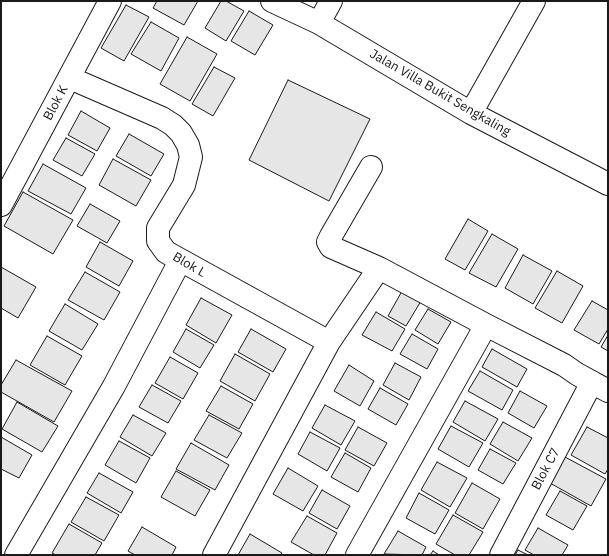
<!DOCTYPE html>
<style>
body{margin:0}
#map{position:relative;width:609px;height:556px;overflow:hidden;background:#fff;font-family:"IBM Plex Sans",sans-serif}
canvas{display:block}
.frame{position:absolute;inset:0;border:2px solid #1a1a1a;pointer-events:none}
</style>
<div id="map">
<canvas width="609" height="556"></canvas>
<div class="frame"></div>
</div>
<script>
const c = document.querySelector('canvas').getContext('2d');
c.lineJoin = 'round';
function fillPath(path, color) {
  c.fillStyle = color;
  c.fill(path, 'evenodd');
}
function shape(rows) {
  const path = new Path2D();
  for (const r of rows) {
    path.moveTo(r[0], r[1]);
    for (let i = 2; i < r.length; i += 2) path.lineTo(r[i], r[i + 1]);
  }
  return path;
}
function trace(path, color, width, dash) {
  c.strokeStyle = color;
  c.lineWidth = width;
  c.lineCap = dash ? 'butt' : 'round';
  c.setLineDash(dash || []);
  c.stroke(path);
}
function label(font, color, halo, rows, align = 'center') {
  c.font = font + ' "IBM Plex Sans",sans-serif';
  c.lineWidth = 3;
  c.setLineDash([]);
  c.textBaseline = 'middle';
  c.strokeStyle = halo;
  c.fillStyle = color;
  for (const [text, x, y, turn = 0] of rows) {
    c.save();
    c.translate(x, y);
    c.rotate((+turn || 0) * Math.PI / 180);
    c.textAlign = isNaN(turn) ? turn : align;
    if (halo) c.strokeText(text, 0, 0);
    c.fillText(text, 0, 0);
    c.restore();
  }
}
const building = shape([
 [157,1,198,1,184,25,153,8,157,1],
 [221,1,226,1,244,11,226,41,205,28,221,1],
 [126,5,149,17,124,61,101,48,126,5],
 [249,11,273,25,255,55,231,41,249,11],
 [151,22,179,38,161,71,131,54,151,22],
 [187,37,217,54,190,101,160,84,187,37],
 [214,67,235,78,213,116,192,104,214,67],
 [288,80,370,119,329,201,249,160,288,80],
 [81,111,110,128,97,151,68,135,81,111],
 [129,134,164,154,151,176,116,156,129,134],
 [66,138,95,154,82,176,53,160,66,138],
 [113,159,151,180,136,206,99,185,113,159],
 [43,164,86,188,71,214,28,191,43,164],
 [23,192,73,220,53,254,4,226,23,192],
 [90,204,120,221,107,243,77,226,90,204],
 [468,219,488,231,465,270,445,259,468,219],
 [492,234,518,249,496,287,469,273,492,234],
 [100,242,133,261,119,286,86,267,100,242],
 [523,255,552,271,533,304,505,288,523,255],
 [1,267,36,287,18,318,1,308,1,267],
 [557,271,583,286,562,323,535,308,557,271],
 [85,272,120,292,104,320,68,300,85,272],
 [402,291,421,301,406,326,388,316,402,291],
 [201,298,232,315,216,343,186,325,201,298],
 [592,301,608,310,608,329,599,344,574,330,592,301],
 [65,304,98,324,82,350,49,331,65,304],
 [428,309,451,322,438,344,415,330,428,309],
 [376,312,405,329,392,351,362,335,376,312],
 [186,329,214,345,200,368,173,352,186,329],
 [251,329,286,349,273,372,238,352,251,329],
 [412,334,438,349,427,369,400,354,412,334],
 [608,335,608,351,601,347,608,335],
 [47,336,82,356,65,385,30,365,47,336],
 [492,349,527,369,517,387,482,367,492,349],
 [235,354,270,374,255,401,220,381,235,354],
 [170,357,198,373,183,399,155,383,170,357],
 [16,360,72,391,54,422,1,392,1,385,16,360],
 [395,363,421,377,409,400,383,385,395,363],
 [349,365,374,381,360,406,334,391,349,365],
 [480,371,513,390,502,410,468,391,480,371],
 [152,385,181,401,168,423,139,407,152,385],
 [221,386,253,404,239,429,206,411,221,386],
 [380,388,408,404,396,425,368,409,380,388],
 [520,391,547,406,534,428,508,413,520,391],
 [465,401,498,419,485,441,453,422,465,401],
 [17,402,58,426,42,452,2,429,17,402],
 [325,405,355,421,341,445,312,428,325,405],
 [133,415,166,433,152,456,120,437,133,415],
 [209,415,242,433,227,458,194,440,209,415],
 [503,422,532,438,518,461,490,444,503,422],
 [451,426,483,443,469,467,438,449,451,426],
 [358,427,387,443,374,466,345,450,358,427],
 [587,427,608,438,608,469,605,474,571,455,587,427],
 [310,432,340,448,327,471,298,454,310,432],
 [1,437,32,455,19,478,1,469,1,437],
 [119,441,150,458,136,483,105,465,119,441],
 [191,443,229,465,215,490,176,469,191,443],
 [490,449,516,463,503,484,478,470,490,449],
 [345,453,371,468,358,492,331,477,345,453],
 [565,457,606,479,591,506,550,483,565,457],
 [437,462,467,478,450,507,421,490,437,462],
 [288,468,318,486,303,511,273,494,288,468],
 [176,471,210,490,195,516,161,497,176,471],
 [99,473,133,492,121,513,87,493,99,473],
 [472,483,500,499,483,529,455,513,472,483],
 [322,490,350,506,337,529,309,513,322,490],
 [560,491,587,506,573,530,546,515,560,491],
 [419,493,449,510,435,534,406,518,419,493],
 [86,497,119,515,104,541,71,522,86,497],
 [453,515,483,532,469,555,455,555,436,544,453,515],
 [307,516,337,533,325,555,314,555,291,542,307,516],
 [69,524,102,543,95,555,56,555,52,553,69,524],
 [142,527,176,547,172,555,135,555,128,551,142,527],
 [538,528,568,545,562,555,534,555,525,550,538,528],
 [398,531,426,547,422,555,384,554,398,531],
 [250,534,282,553,280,555,238,555,250,534],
 [518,550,528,555,515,555,518,550],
 [433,551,439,555,430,555,433,551]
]);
fillPath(building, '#e6e6e6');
trace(building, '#1a1a1a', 1);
const minor = shape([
 [272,1,319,23,471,113,608,184],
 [319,23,331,1],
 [70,78,162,118,173,125,181,133,188,145,191,157,184,185,158,228,158,241,166,252,329,342],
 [471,113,534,1],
 [371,167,331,236,328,242,331,247,379,268,486,325,564,365,577,374,608,391],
 [1,205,110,1],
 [16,555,114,386,180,261],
 [214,555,329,342,379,268],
 [357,555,486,325],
 [501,555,592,382]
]);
trace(minor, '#1a1a1a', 24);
trace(minor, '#fff', 22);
label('13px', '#1a1a1a', '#fff', [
 ["Jalan Villa Bukit Sengkaling",440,93,30],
 ["Blok K",56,103,-62],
 ["Blok L",189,265,30],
 ["Blok C7",546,469,-62]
]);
</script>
